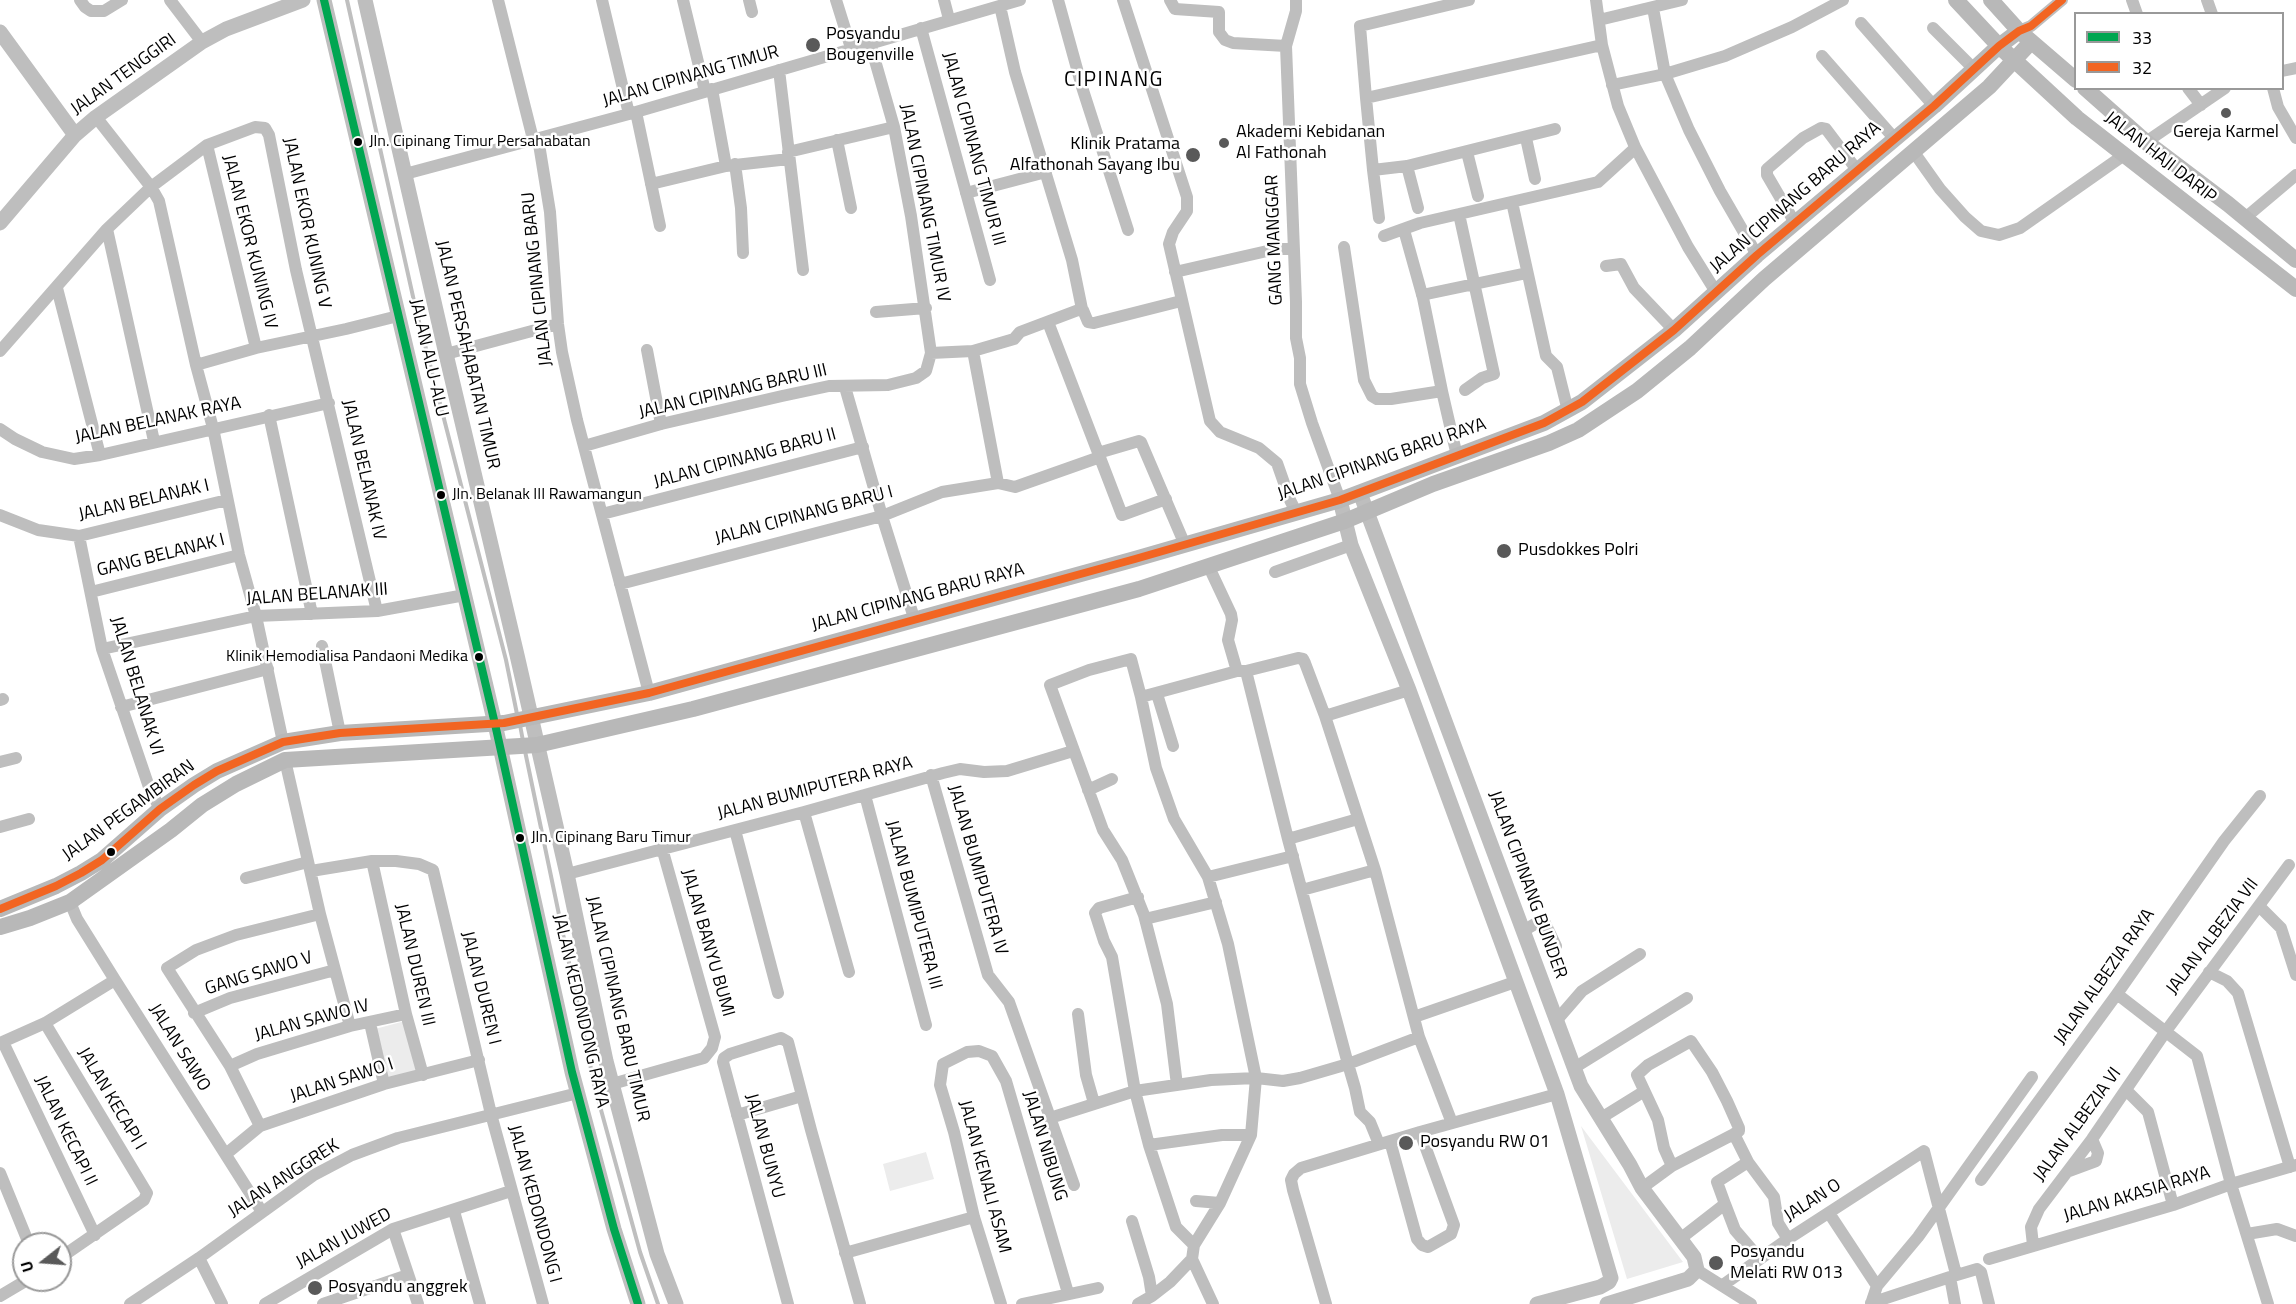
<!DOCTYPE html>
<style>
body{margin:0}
#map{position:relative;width:2296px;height:1304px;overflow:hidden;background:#fff;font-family:"Titillium Web",sans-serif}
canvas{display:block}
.legend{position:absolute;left:2074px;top:12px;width:210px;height:78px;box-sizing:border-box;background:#fff;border:2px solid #999;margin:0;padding:8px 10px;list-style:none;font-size:18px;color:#000}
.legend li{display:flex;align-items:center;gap:12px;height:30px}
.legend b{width:30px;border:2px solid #999}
.north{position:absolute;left:12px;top:1232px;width:60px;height:60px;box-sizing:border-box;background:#fff;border:2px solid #999;border-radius:50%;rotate:253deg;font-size:16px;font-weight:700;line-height:24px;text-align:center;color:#000}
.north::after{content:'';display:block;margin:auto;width:21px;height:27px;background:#595959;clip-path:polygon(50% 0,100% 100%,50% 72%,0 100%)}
</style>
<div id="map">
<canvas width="2296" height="1304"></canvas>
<ul class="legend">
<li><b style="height:8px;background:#00a651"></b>33</li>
<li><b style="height:8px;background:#f26522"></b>32</li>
</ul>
<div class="north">U</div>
</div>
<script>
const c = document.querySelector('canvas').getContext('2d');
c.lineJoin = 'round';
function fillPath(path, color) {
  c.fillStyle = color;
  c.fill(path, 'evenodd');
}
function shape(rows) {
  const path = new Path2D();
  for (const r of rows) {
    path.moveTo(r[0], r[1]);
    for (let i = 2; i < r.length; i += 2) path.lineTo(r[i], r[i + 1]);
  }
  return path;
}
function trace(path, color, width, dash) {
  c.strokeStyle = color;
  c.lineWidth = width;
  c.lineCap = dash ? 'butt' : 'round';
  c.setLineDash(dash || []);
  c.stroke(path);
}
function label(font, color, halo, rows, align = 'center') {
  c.font = font + ' "Titillium Web",sans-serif';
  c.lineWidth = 5;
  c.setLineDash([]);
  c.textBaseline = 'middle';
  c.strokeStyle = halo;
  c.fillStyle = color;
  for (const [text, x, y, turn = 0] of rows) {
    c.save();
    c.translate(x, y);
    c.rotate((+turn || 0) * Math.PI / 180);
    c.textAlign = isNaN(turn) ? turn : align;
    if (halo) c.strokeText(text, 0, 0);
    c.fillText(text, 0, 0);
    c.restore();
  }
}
fillPath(shape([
 [405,1021,419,1070,388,1079,375,1029],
 [1581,1126,1683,1262,1627,1279],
 [926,1152,934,1179,890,1191,883,1164]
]), '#ececec');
trace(shape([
 [347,0,416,310,506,660,517,714],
 [520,725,523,741],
 [525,751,595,1088,640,1252,658,1304]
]), '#bfbfbf', 4);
trace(shape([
 [80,0,85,7,91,11,104,11,122,0],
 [170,0,202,42],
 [498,0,533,139],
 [602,0,629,114],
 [683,0,705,91],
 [749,0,752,12],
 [836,0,851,48],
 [944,0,949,19],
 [1058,0,1082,87,1128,230],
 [1123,0,1187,197,1187,211,1173,232,1169,244,1210,421,1220,432,1259,448,1277,463,1290,500,1296,512],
 [1170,0,1175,9,1219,12,1219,32,1225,40,1233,43,1286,46,1296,302,1296,338,1300,358,1300,384,1312,423,1340,500],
 [1469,0,1360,26,1366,98,1602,45],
 [2132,0,2137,14],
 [2207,0,2212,14],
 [1000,6,1015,72,1072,260,1082,309],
 [1653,8,1665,74,1689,130,1720,191,1757,255],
 [1599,20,1682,0],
 [1861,23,1934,106],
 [921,28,990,280],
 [1933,28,1974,69],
 [2019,31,2031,26,2062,0],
 [1286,46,1296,11,1296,0],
 [1822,56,1894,138],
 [779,70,803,270],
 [2282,71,2296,68],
 [1612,85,1665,74,1725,56,1792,27,1843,0],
 [2188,88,2201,105],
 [2273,88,2278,107,2296,138],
 [712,89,726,166],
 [1366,98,1373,170,1407,166,1555,129],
 [636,112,660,226],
 [96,117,151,187,159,201,196,365,213,428,239,555,256,616,283,742],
 [538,138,550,212,558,324,562,352,577,420,649,693],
 [1526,138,1535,179],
 [837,140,851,208],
 [2146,142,2225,88],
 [207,145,256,348],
 [1635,147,1688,247,1716,292],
 [1913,151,1940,189,1965,217,1981,231,1999,235,2020,228,2124,155],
 [788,152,894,127],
 [1467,152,1478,196],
 [735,164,741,208,743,253],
 [1407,166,1418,208],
 [1373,170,1379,218],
 [405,174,629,114,1020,0],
 [651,184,726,166,789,159],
 [966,193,1046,172],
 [1512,202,1546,356,1557,367,1568,411],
 [1459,214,1494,374,1482,378,1465,390],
 [2245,218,2296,175],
 [1795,223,1767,175,1767,169,1803,138,1821,128,1826,129,1857,170],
 [107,229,154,441],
 [1404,230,1423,298,1442,391],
 [1384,236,1420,223,1598,182,1632,151,1635,147,1618,106,1602,45,1596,0],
 [1344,247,1364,380,1372,396,1377,399,1391,399,1442,391,1457,456],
 [1606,266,1621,264,1634,288,1674,330],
 [1175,272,1276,249,1293,249],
 [57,288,100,455],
 [1422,295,1527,273],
 [876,312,926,308],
 [1048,322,1122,515,1166,499],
 [647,350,661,424],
 [0,351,107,229,151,187,207,145,255,127,265,128,269,135,296,270,377,611],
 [973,351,998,483],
 [931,353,973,351,1014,339,1020,332,1081,309,1083,310,1088,322,1094,323,1181,301],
 [446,354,558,324],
 [196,365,256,348,346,329,398,316],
 [845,387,882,516,914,618],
 [269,415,312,614],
 [0,429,15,439,42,452,74,459,100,455,329,403],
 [584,446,661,424,782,396,829,386,888,385,916,378,926,371,931,353,911,216,894,127,870,43],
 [1098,453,1139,441,1141,442,1185,545],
 [602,514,863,447],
 [0,515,38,530,79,536,227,500],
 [79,536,102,649,149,787,160,809],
 [1208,565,1231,614,1232,620,1228,640,1237,671],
 [1275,572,1351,545],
 [620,584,882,516,942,492,998,483,1015,487,1100,457],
 [91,592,239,555],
 [322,646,340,733],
 [102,649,256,616,377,611,465,595],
 [1157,694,1173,746],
 [1141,697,1131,659,1089,670,1050,685,1103,830,1122,860,1144,915,1167,1004,1177,1085],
 [0,700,3,699],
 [121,707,268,669],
 [1325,716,1409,690],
 [285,760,320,914,350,1026],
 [0,762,16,758],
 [931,775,988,975,1009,1002,1074,1185],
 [1088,790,1112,779],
 [865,795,926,1025],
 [804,812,849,972],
 [0,827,29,819],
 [735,830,778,993],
 [1288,839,1358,819],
 [372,861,406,1014,423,1075],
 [311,871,372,861,396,861,419,864,433,870,491,1114,543,1304],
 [567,874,804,812,943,773,960,769,984,772,1007,771,1073,751],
 [1208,877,1293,856],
 [246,878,308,862],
 [1302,890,1375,870],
 [1138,897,1099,908,1095,913,1104,941,1112,957,1135,1091,1149,1145,1176,1227,1194,1245],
 [70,902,77,919,115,980,262,1212],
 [2259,906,2281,928,2296,975],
 [1145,919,1216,902],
 [1523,931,1540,921,1544,921,1556,946],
 [2209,972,2227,981,2238,993,2290,1167],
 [2117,994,2197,1056,2231,1184,2268,1304],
 [194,1013,230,998,335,970],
 [1078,1014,1086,1075,1094,1103],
 [1414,1017,1515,982],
 [1556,1021,1582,991,1640,954],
 [45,1023,147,1193,144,1200,60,1258],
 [370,1023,384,1084],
 [1419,1037,1452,1123],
 [3,1042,95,1235],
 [0,1043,45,1023,115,980],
 [230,1066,257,1054,350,1026,406,1014],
 [1574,1068,1687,998],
 [612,1084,704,1058,712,1048,715,1037,662,848],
 [2126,1090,2148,1112,2173,1205],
 [737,1115,802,1096],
 [1050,1118,1135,1091,1211,1080,1256,1078,1283,1081,1300,1078,1348,1064,1419,1037,1375,870,1325,716,1305,663,1303,659,1298,658,1246,671,1288,839,1348,1064,1355,1088,1360,1112,1370,1122,1379,1144],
 [1601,1118,1643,1092],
 [260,1126,230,1066,167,968,196,950,236,935,320,914],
 [1390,1141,1417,1239,1422,1245,1428,1247,1451,1234,1454,1225,1420,1132],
 [1149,1145,1222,1135,1251,1135],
 [226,1154,260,1126,384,1084,479,1060],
 [1672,1166,1664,1148,1658,1120,1637,1075,1648,1065,1691,1041,1712,1072,1727,1101,1739,1128,1739,1131,1734,1134,1748,1162,1774,1197,1778,1223,1788,1239],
 [2069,1171,2096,1161,2098,1153,2092,1139],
 [0,1173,29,1244],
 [1981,1180,2117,994,2224,841,2260,796],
 [1642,1188,1672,1166,1734,1134],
 [1196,1201,1220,1203],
 [1725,1204,1735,1230,1759,1258],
 [454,1211,480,1304],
 [1829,1213,1877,1286],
 [1132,1221,1149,1277,1152,1296],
 [393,1229,418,1304],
 [2247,1234,2277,1229,2296,1236],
 [1680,1239,1725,1204,1717,1182,1748,1162],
 [2033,1245,2031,1227,2039,1209,2092,1139,2166,1031,2289,865],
 [845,1253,974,1217],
 [199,1258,222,1304],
 [1192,1259,1194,1245,1220,1203,1251,1135,1256,1078,1228,944,1208,877,1174,819,1156,768,1141,697,1237,671,1246,671],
 [1192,1259,1213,1304],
 [1989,1259,2173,1205,2231,1184,2296,1165],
 [1697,1270,1751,1304],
 [1723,1285,1788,1239,1924,1151,1956,1274],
 [0,1296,27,1280],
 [1871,1303,1950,1277],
 [130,1304,199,1258,314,1175,352,1155,398,1138,578,1093],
 [265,1304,393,1229,511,1191],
 [323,1304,408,1275],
 [788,1304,723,1062,724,1058,730,1054,781,1038,788,1042,811,1130,860,1304],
 [1001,1304,974,1217,954,1132,940,1085,943,1064,967,1052,979,1051,992,1056,1006,1081,1068,1293],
 [1022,1304,1098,1288],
 [1138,1304,1152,1296,1170,1282,1192,1259],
 [1326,1304,1293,1190,1291,1180,1294,1174,1301,1168,1420,1132,1557,1094],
 [1871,1304,1877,1286,1918,1237,2032,1077],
 [1955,1304,1950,1277,1977,1269,1981,1272,1989,1304]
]), '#bebebe', 12);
trace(shape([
 [324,0,495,724,572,1072,614,1229,638,1304],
 [365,0,446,354,517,655,567,874,606,1061,657,1254,676,1304],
 [0,32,75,135],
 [0,223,75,135,96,117,202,42,226,29,303,0],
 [1360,493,1581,1086,1630,1165,1642,1188,1694,1257,1697,1270,1688,1279,1607,1304],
 [1340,500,1351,545,1409,690,1557,1094,1611,1278,1609,1282,1600,1287,1537,1304]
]), '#bebebe', 15);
trace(shape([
 [1956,0,1999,46,2077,118,2296,289],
 [1991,0,2019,31,2076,80],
 [2085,88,2146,142,2228,204,2296,260],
 [0,909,56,886,81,873,102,860,160,809,194,785,217,771,283,742,340,733,504,723,649,693,1135,559,1340,500,1544,423,1582,402,1674,330,1757,255,1934,106,1999,46,2019,31],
 [0,927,30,918,70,902,171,830,202,805,236,784,285,760,537,745,693,709,1139,589,1345,521,1433,484,1549,443,1578,430,1637,391,1690,348,1764,279,1989,87,2031,42]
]), '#b8b8b8', 16);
trace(shape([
 [324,0,495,724,572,1072,614,1229,638,1304]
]), '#00a651', 8);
trace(shape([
 [0,909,56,886,81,873,102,860,160,809,194,785,217,771,283,742,340,733,504,723,649,693,1135,559,1340,500,1544,423,1582,402,1674,330,1757,255,1934,106,1999,46,2019,31,2031,26,2062,0]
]), '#f26522', 8);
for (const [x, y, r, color] of [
 [813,45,8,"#595959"],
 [2226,113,6,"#595959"],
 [358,142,5,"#000"],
 [1224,143,6,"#595959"],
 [1193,155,8,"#595959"],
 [441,495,5,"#000"],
 [1504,551,8,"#595959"],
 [479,657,5,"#000"],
 [520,838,5,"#000"],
 [111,852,5,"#000"],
 [1406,1143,8,"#595959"],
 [1716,1263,8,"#595959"],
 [315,1288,8,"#595959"]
]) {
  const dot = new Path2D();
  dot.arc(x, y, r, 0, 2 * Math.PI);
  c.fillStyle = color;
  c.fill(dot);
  trace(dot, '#fff', 2);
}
label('16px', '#000', '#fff', [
 ["Jln. Cipinang Timur Persahabatan",369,142],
 ["Jln. Belanak III Rawamangun",452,495],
 ["Klinik Hemodialisa Pandaoni Medika",468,657,"right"],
 ["Jln. Cipinang Baru Timur",531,838]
], 'left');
label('18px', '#000', '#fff', [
 ["Posyandu",826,35],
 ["Bougenville",826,56],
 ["Akademi Kebidanan",1236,133],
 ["Al Fathonah",1236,154],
 ["Gereja Karmel",2226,133,"center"],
 ["Klinik Pratama",1180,145,"right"],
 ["Alfathonah Sayang Ibu",1180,166,"right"],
 ["Pusdokkes Polri",1518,551],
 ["Posyandu RW 01",1420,1143],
 ["Posyandu",1730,1253],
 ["Melati RW 013",1730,1274],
 ["Posyandu anggrek",328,1288]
], 'left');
label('18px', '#000', '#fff', [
 ["JALAN TENGGIRI",124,75,-36],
 ["JALAN CIPINANG TIMUR",691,77,-16],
 ["JALAN CIPINANG TIMUR III",973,149,75],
 ["JALAN HAJI DARIP",2160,158,38],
 ["JALAN CIPINANG BARU RAYA",1796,198,-41],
 ["JALAN CIPINANG TIMUR IV",924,203,79],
 ["JALAN EKOR KUNING V",306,223,78],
 ["GANG MANGGAR",1275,240,-92],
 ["JALAN EKOR KUNING IV",249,242,76],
 ["JALAN CIPINANG BARU",538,279,-96],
 ["JALAN PERSAHABATAN TIMUR",467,355,77],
 ["JALAN ALU-ALU",428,358,77],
 ["JALAN CIPINANG BARU III",733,392,-13],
 ["JALAN BELANAK RAYA",158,421,-12],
 ["JALAN CIPINANG BARU II",745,459,-15],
 ["JALAN CIPINANG BARU RAYA",1382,460,-19],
 ["JALAN BELANAK IV",363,470,77],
 ["JALAN BELANAK I",144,501,-13],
 ["JALAN CIPINANG BARU I",804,516,-15],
 ["GANG BELANAK I",161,556,-14],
 ["JALAN BELANAK III",317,595,-4],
 ["JALAN CIPINANG BARU RAYA",918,598,-15],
 ["JALAN BELANAK VI",136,686,73],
 ["JALAN BUMIPUTERA RAYA",815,789,-15],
 ["JALAN PEGAMBIRAN",129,811,-36],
 ["JALAN BUMIPUTERA IV",977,870,74],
 ["JALAN CIPINANG BUNDER",1527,885,70],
 ["JALAN BUMIPUTERA III",913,905,75],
 ["JALAN ALBEZIA VII",2213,937,-53],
 ["JALAN BANYU BUMI",707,943,74],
 ["JALAN DUREN III",414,965,77],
 ["GANG SAWO V",259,974,-17],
 ["JALAN ALBEZIA RAYA",2105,977,-55],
 ["JALAN DUREN I",480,988,76],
 ["JALAN CIPINANG BARU TIMUR",617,1009,77],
 ["JALAN KEDONDONG RAYA",580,1011,77],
 ["JALAN SAWO IV",312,1021,-15],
 ["JALAN SAWO",179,1048,58],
 ["JALAN SAWO I",342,1081,-18],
 ["JALAN KECAPI I",111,1099,59],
 ["JALAN ALBEZIA VI",2078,1125,-54],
 ["JALAN KECAPI II",65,1131,64],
 ["JALAN BUNYU",764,1146,75],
 ["JALAN NIBUNG",1044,1146,73],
 ["JALAN KENALI ASAM",984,1177,75],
 ["JALAN ANGGREK",284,1179,-33],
 ["JALAN AKASIA RAYA",2137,1195,-17],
 ["JALAN O",1813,1201,-33],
 ["JALAN KEDONDONG I",534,1204,75],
 ["JALAN JUWED",344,1239,-29]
]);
c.letterSpacing = '1.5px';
label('21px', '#000', '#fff', [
 ["CIPINANG",1114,81]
]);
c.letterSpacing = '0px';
</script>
